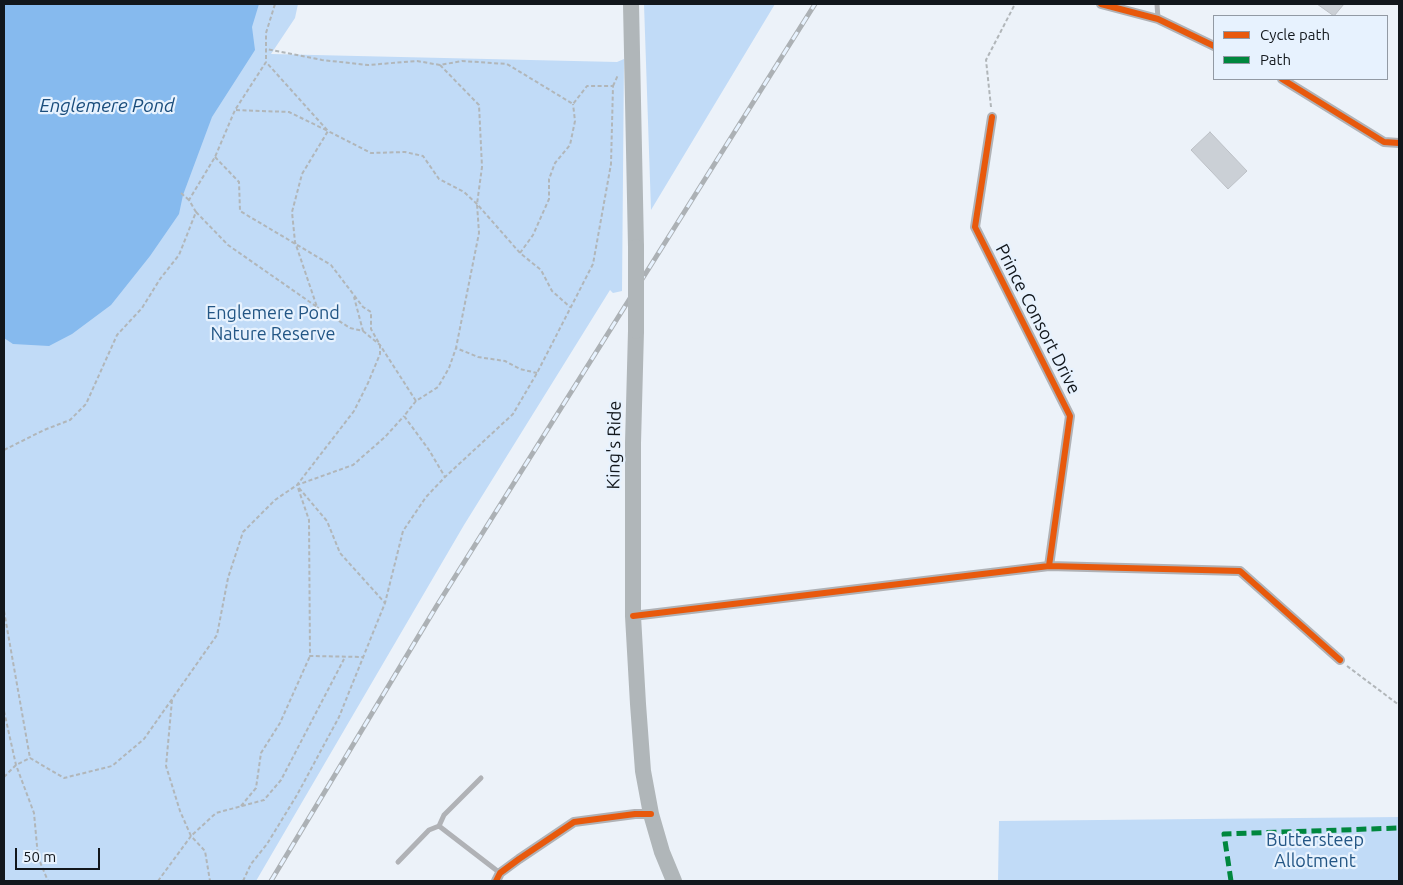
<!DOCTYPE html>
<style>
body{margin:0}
#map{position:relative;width:1403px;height:885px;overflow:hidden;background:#ecf2f9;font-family:Ubuntu,sans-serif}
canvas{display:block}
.frame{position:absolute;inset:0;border:5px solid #12171c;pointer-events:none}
.legend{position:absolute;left:1213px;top:15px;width:175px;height:65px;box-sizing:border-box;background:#e7f2fe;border:1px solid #929aa4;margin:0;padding:6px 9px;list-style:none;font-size:15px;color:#12171c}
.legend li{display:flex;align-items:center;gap:10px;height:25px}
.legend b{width:25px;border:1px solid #929aa4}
.scale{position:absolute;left:15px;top:848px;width:85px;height:22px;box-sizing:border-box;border:2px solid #12171c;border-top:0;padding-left:6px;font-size:15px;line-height:18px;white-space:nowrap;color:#12171c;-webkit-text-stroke:4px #e7f2fe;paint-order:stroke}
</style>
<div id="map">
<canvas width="1403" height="885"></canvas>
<div class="frame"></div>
<ul class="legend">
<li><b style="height:6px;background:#e8590c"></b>Cycle path</li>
<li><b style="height:6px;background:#00873e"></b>Path</li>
</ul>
<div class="scale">50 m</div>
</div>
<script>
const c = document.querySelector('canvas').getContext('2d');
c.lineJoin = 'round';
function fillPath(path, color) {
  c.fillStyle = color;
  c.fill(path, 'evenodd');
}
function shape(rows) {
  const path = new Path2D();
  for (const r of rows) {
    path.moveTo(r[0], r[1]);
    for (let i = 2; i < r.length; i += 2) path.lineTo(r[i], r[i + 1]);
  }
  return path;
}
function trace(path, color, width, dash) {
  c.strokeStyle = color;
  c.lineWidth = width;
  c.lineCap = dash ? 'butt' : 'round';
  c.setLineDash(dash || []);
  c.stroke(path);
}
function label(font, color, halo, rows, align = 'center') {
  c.font = font + ' Ubuntu,sans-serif';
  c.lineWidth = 4.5;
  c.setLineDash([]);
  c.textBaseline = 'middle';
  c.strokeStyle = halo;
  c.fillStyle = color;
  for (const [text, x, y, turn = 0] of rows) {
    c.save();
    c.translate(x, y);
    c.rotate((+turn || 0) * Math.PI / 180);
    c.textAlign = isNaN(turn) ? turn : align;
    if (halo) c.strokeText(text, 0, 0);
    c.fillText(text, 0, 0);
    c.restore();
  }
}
fillPath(shape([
 [4,4,298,4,295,18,271,54,617,62,624,59,622,291,613,293,610,290,464,525,256,881,4,881],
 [644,4,775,4,651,210],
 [1399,817,1399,881,998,881,999,821]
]), '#c1dbf7');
fillPath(shape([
 [4,4,259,4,252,27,255,50,212,117,183,195,179,214,150,256,111,305,72,334,49,346,13,344,4,338]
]), '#86baee');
const building = shape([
 [1317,4,1344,4,1334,16,1317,4],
 [1210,132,1247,171,1228,189,1191,150,1210,132]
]);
fillPath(building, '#cbd0d6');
trace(building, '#bcc0c6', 1);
trace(shape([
 [440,65,479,105,482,167,477,204,479,233,456,348,478,357,505,361,520,369,537,373],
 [613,86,618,75],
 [991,107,986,60,1015,4],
 [236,110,289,112,328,131,266,62],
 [215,157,239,182,240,211,331,265,363,307,371,312,371,329,380,345,380,354,368,383,354,411,297,485,309,520,310,656,363,657],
 [181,193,189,200],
 [196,212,228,245,317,307,295,242,292,212,302,174,328,131,371,153,405,152,423,156,439,179,464,192,477,204,520,253,541,270,552,291,570,307],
 [520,253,533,235,549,199,549,179,555,163,570,145,575,121,573,104],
 [317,307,350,328,363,331,354,297],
 [363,331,380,345,416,401,438,387,449,368,456,348],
 [416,401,404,416,429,450,445,477],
 [4,450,44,430,70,420,86,404,117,335,142,308,160,279,179,255,196,212,189,200,215,157,235,110,266,62,266,33,275,4],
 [299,488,327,521,340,553,385,603],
 [4,611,30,758],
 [1347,666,1399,705],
 [172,700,166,766,180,811,191,836,216,813,264,800,281,780,344,659],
 [4,711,16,765,34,813,38,857,48,881],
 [4,777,16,765,30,758,64,778,112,766,144,739,217,635,228,578,243,532,275,500,297,485,353,465,385,437,404,416],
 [241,806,256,788,261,753,280,723,310,656],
 [158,881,191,836,205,851,210,881],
 [243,881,251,864,267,844,297,795,339,717,385,603,403,531,426,497,445,477,513,414,537,373,593,264,611,164,613,86,587,86,573,104,507,64,462,61,440,65,417,61,368,65,322,60,266,49]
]), '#b1b6b9', 2, [4, 2.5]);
trace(shape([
 [1157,4,1158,19],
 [439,826,444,815,481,778],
 [398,862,429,830,439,826,500,873]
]), '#b0b2b6', 5);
trace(shape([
 [1101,4,1158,19,1214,46],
 [1282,79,1384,142,1399,143],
 [992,117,975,227,1070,416,1049,566],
 [633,616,1049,566,1240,571,1340,660],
 [496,881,500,873,519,859,574,822,635,814,651,814]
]), '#b0b2b6', 10);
trace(shape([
 [631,4,636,247],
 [636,331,633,443,633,616,638,704,643,771,651,814,662,852,674,881]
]), '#b0b6b9', 16);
const rail = shape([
 [271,881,436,607,815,4]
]);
trace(rail, '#acb1b5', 5);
trace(rail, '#e7f2fe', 3, [9]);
trace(shape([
 [636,247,636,331]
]), '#b0b6b9', 16);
trace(shape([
 [1231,881,1224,834,1399,828]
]), '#00873e', 5, [10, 5]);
trace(shape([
 [1101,4,1158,19,1214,46],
 [1282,79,1384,142,1399,143],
 [992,117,975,227,1070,416,1049,566],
 [633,616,1049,566,1240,571,1340,660],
 [496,881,500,873,519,859,574,822,635,814,651,814]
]), '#e8590c', 6);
label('18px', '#235685', '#e7f2fe', [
 ["Englemere Pond",273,313],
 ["Nature Reserve",273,334],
 ["Buttersteep",1315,840],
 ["Allotment",1315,861]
]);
label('18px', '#12171c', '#e7f2fe', [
 ["Prince Consort Drive",1038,319,63],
 ["King's Ride",614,445,-89]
]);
label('italic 19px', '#1a4d7c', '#e7f2fe', [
 ["Englemere Pond",107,106]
]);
</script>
